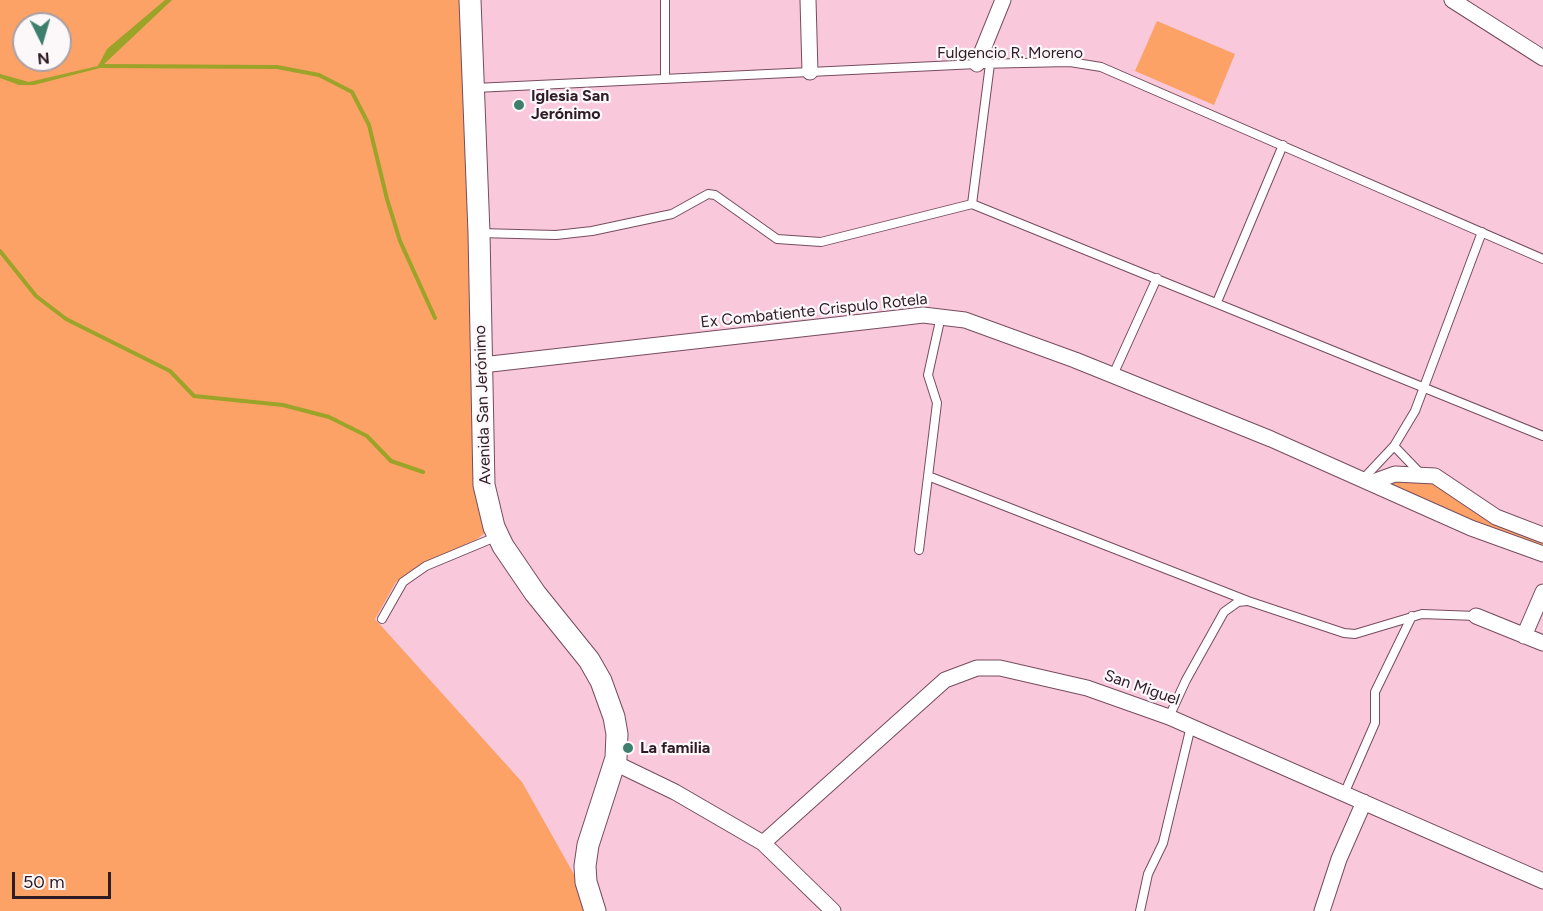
<!DOCTYPE html>
<meta charset="utf-8">
<style>
body{margin:0}
#map{position:relative;width:1543px;height:911px;overflow:hidden;background:#f9c8db;font-family:Figtree,sans-serif}
canvas{display:block}
.north{position:absolute;left:12px;top:12px;width:60px;height:60px;box-sizing:border-box;background:#fcf7f9;border:2px solid #aa9fa4;border-radius:50%;rotate:175deg;font-size:16px;font-weight:700;line-height:24px;text-align:center;color:#2e1c24}
.north::after{content:'';display:block;margin:auto;width:21px;height:27px;background:#3e7e6c;clip-path:polygon(50% 0,100% 100%,50% 72%,0 100%)}
.scale{position:absolute;left:12px;top:872px;width:99px;height:27px;box-sizing:border-box;border:3px solid #2e1c24;border-top:0;padding-left:8px;font-size:18px;line-height:21px;white-space:nowrap;color:#2e1c24;-webkit-text-stroke:4px #fcf7f9;paint-order:stroke}
</style>
<div id="map">
<canvas width="1543" height="911"></canvas>
<div class="north">N</div>
<div class="scale">50 m</div>
</div>
<script>
const c = document.querySelector('canvas').getContext('2d');
c.lineJoin = 'round';
function fillPath(path, color) {
  c.fillStyle = color;
  c.fill(path, 'evenodd');
}
function shape(rows) {
  const path = new Path2D();
  for (const r of rows) {
    path.moveTo(r[0], r[1]);
    for (let i = 2; i < r.length; i += 2) path.lineTo(r[i], r[i + 1]);
  }
  return path;
}
function trace(path, color, width, dash) {
  c.strokeStyle = color;
  c.lineWidth = width;
  c.lineCap = dash ? 'butt' : 'round';
  c.setLineDash(dash || []);
  c.stroke(path);
}
function label(font, color, halo, rows, align = 'center') {
  c.font = font + ' Figtree,sans-serif';
  c.lineWidth = 4.5;
  c.setLineDash([]);
  c.textBaseline = 'middle';
  c.strokeStyle = halo;
  c.fillStyle = color;
  for (const [text, x, y, turn = 0] of rows) {
    c.save();
    c.translate(x, y);
    c.rotate((+turn || 0) * Math.PI / 180);
    c.textAlign = isNaN(turn) ? turn : align;
    if (halo) c.strokeText(text, 0, 0);
    c.fillText(text, 0, 0);
    c.restore();
  }
}
fillPath(shape([
 [0,0,463,0,486,532,476,540,423,563,396,582,375,619,522,782,580,885,589,911,0,911],
 [24,24,60,24,60,60,24,60],
 [1157,21,1235,54,1214,105,1135,71],
 [1390,480,1433,481,1543,540,1543,550,1381,483]
]), '#fca266');
fillPath(shape([
 [165,0,172,0,100,68,34,85,19,85,0,78,0,74,29,82,98,66,107,49]
]), '#9ca329');
trace(shape([
 [100,66,277,67,319,75,352,92,369,125,387,199,400,241,435,318],
 [0,251,36,296,66,319,170,371,194,396,283,405,329,417,367,436,391,461,423,472]
]), '#9ca329', 4);
const lane = shape([
 [665,0,665,79],
 [475,88,977,64,1070,62,1101,67,1543,259],
 [972,204,990,64],
 [479,233,556,235,592,231,672,214,708,194,715,195,777,239,821,242,972,204,1543,436],
 [1217,302,1283,145],
 [1113,375,1157,278],
 [1394,446,1420,473],
 [928,476,1248,601,1344,633,1355,634,1422,614,1476,616],
 [1364,478,1394,446,1415,411,1482,232],
 [919,550,937,403,928,375,941,316],
 [382,619,403,582,426,566,498,536],
 [1169,717,1186,680,1224,612,1238,602,1247,601],
 [1344,794,1375,723,1375,692,1412,616],
 [1140,911,1148,874,1163,843,1191,726]
]);
const street = shape([
 [808,0,810,72],
 [1452,0,1543,58],
 [977,64,1003,0],
 [482,365,898,318,923,315,965,320,1075,360,1271,439,1471,528,1543,554],
 [1373,482,1395,474,1435,476,1496,517,1543,535],
 [1476,616,1543,643],
 [1524,636,1543,592],
 [615,763,675,792,763,843,833,911],
 [763,843,945,680,977,668,1000,668,1087,688,1169,717,1543,881],
 [1322,911,1339,859,1364,802]
]);
const secondary = shape([
 [470,0,479,233,484,485,494,527,503,546,535,593,589,660,601,681,614,717,617,734,616,758,588,845,585,866,586,882,595,911]
]);
trace(lane, '#764c5e', 10);
trace(street, '#764c5e', 17);
trace(secondary, '#764c5e', 23);
trace(lane, '#fff', 8);
trace(street, '#fff', 15);
trace(secondary, '#fff', 21);
for (const [x, y, r, color] of [
 [519,105,6,"#3e7e6c"],
 [628,748,6,"#3e7e6c"]
]) {
  const dot = new Path2D();
  dot.arc(x, y, r, 0, 2 * Math.PI);
  c.fillStyle = color;
  c.fill(dot);
  trace(dot, '#fcf7f9', 2);
}
label('16px', '#2e1c24', '#fcf7f9', [
 ["Fulgencio R. Moreno",1010,53],
 ["Ex Combatiente Crispulo Rotela",814,311,-6],
 ["Avenida San Jerónimo",483,405,-92],
 ["San Miguel",1142,688,19]
]);
label('bold 16px', '#2e1c24', '#fcf7f9', [
 ["Iglesia San",531,96],
 ["Jerónimo",531,114],
 ["La familia",640,748]
], 'left');
</script>
